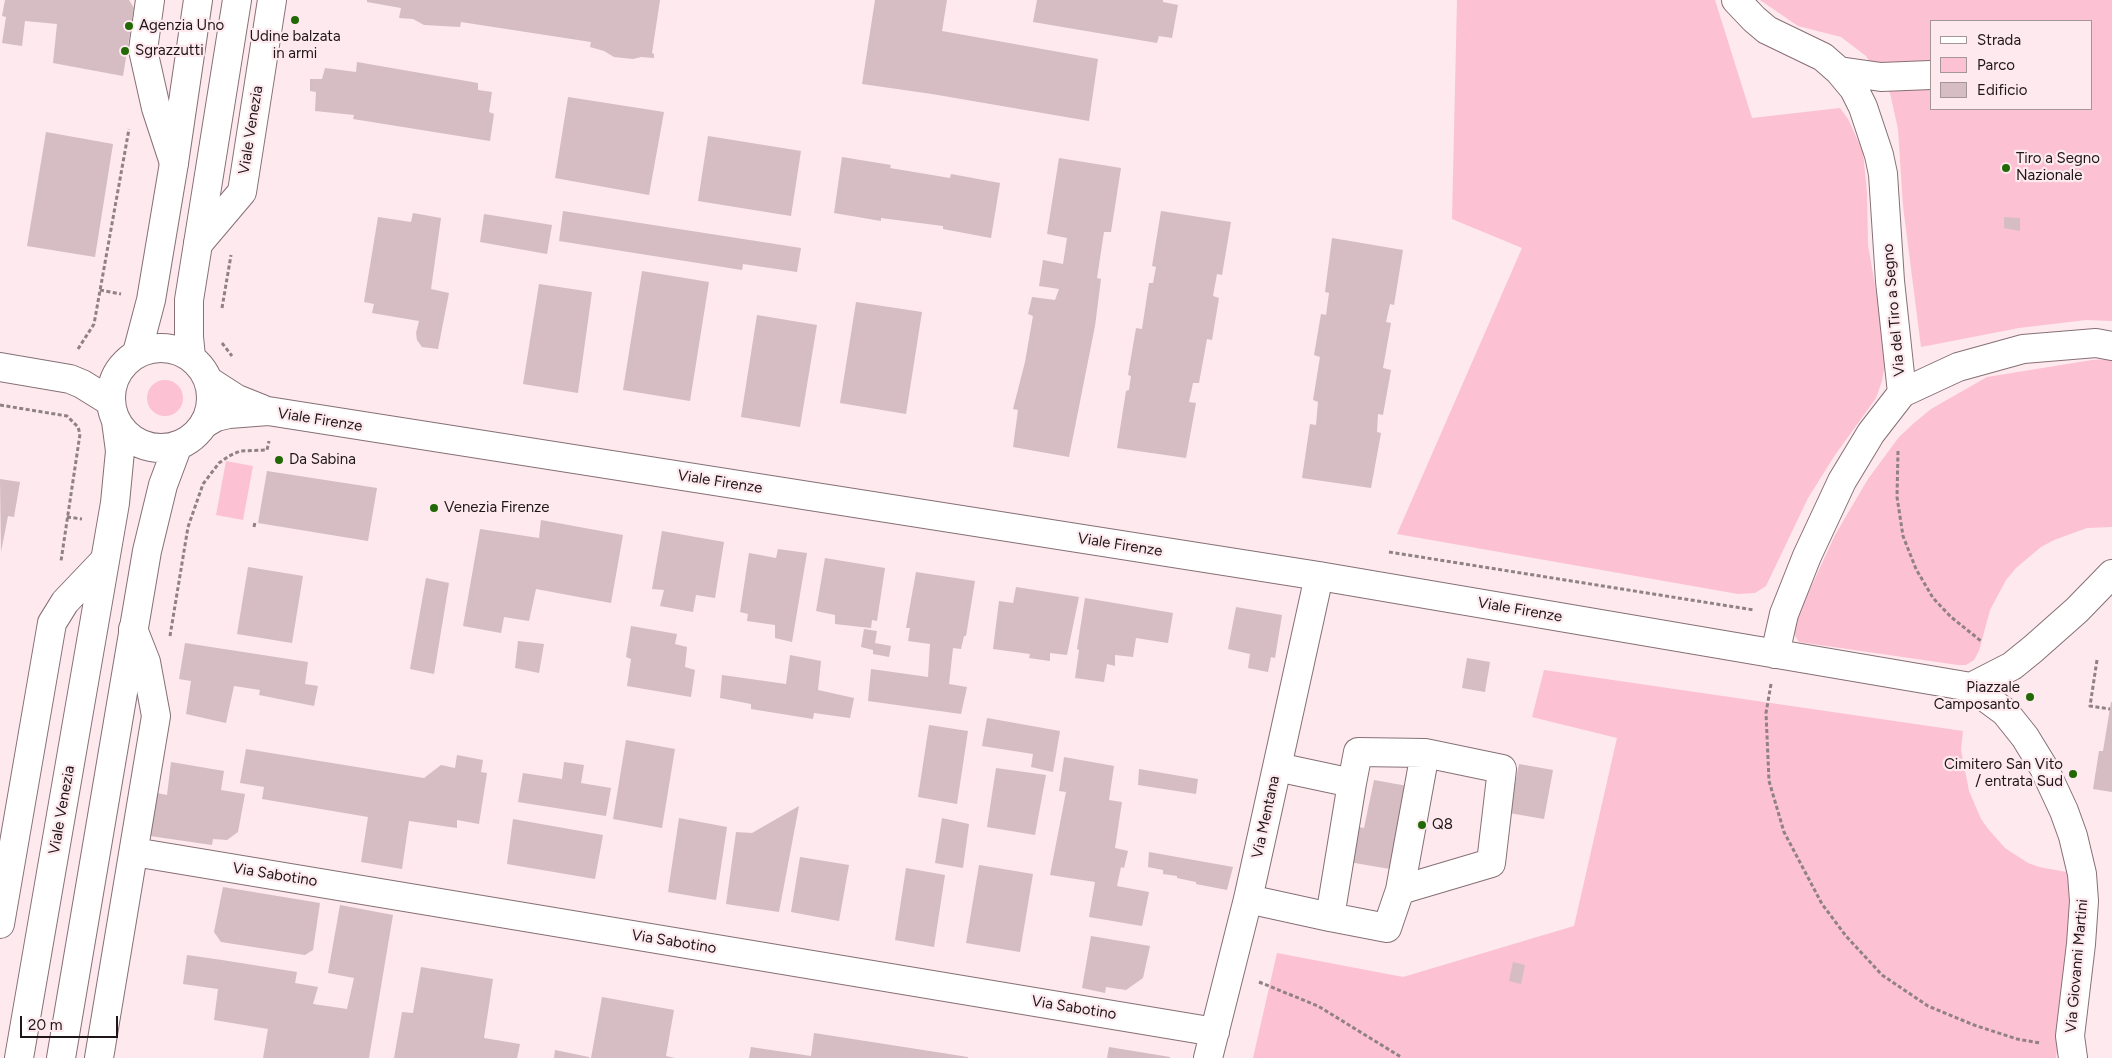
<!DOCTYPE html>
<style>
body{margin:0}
#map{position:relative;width:2112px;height:1058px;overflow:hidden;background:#fde9ee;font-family:Figtree,sans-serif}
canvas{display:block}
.legend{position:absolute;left:1930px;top:20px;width:162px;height:90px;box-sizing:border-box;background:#fde9ee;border:1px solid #a49599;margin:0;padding:6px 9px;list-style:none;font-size:15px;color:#1f1619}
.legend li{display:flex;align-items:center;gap:10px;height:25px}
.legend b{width:25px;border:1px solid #a49599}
.scale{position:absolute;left:20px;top:1016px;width:98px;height:22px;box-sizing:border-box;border:2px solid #1f1619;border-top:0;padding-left:6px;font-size:15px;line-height:18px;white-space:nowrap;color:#1f1619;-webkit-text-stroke:4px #fde9ee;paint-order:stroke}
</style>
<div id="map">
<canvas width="2112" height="1058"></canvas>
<ul class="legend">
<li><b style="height:6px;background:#fff"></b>Strada</li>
<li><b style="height:14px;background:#fcc1d2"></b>Parco</li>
<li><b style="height:14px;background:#d5bdc3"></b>Edificio</li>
</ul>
<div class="scale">20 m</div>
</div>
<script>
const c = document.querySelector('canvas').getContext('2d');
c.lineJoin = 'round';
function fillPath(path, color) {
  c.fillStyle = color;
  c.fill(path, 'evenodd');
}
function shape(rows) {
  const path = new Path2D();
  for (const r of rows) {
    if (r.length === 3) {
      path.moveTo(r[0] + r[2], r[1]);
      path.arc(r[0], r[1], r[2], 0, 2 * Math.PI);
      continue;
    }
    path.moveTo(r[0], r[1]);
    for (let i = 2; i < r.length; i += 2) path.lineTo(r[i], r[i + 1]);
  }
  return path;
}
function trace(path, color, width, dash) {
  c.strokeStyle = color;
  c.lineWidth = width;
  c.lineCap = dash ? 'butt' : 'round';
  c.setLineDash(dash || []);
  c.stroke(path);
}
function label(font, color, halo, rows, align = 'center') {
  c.font = font + ' Figtree,sans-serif';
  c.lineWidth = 4.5;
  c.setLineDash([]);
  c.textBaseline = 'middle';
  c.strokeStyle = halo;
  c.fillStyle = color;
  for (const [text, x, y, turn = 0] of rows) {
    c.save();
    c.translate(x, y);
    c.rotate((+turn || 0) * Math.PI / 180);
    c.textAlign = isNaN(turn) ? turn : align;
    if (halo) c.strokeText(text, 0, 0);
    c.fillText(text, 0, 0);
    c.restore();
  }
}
fillPath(shape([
 [1457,0,1715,0,1752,118,1840,108,1848,119,1863,152,1867,193,1868,245,1887,354,1882,381,1876,398,1835,455,1808,498,1766,586,1755,593,1738,594,1397,534,1522,248,1452,219],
 [1760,0,2112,0,2112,321,2086,320,2019,328,1921,347,1903,206,1898,129,1890,93,1866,56,1841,37,1798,26],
 [1931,21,2091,21,2091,109,1931,109],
 [2112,359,2112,527,2087,528,2054,540,2041,547,2016,568,2006,580,1990,610,1979,651,1974,660,1966,665,1958,665,1799,642,1797,639,1794,634,1800,611,1835,535,1868,479,1899,437,1914,423,1931,409,1987,377,2092,360],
 [165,398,18],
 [226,461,253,466,243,520,216,515],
 [1544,670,1963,731,1961,750,1969,791,1981,819,1989,830,2005,848,2028,863,2039,867,2072,873,2075,903,2056,1058,1253,1058,1277,953,1403,977,1574,926,1617,738,1532,717]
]), '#fcc1d2');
fillPath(shape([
 [5,0,129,0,134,8,123,76,53,63,57,24,25,21,22,46,2,43,6,17,2,16],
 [367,0,660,0,652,53,654,54,654,58,641,57,633,59,614,57,604,51,590,47,591,42,461,22,460,27,424,25,413,19,399,18,401,8,367,2],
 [875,0,947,0,942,31,1098,59,1089,121,932,94,862,84],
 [1037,0,1163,0,1163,2,1178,5,1172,38,1159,36,1157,43,1033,22],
 [357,62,478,83,478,90,492,92,489,112,494,114,490,141,353,119,354,115,315,111,316,92,310,91,310,79,322,79,325,68,356,72],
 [568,97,664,112,649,195,555,178],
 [46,132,113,144,95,257,27,246],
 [708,136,801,151,791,216,698,201],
 [842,157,891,165,890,168,950,178,951,174,1000,183,991,238,943,229,943,226,881,218,881,221,834,213],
 [1059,158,1121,168,1111,232,1104,232,1097,278,1101,279,1095,326,1069,457,1013,447,1018,410,1013,409,1025,362,1033,316,1028,314,1032,297,1055,300,1059,289,1039,286,1043,260,1063,264,1067,238,1047,234],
 [563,211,801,248,797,272,743,264,742,270,559,241],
 [1161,211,1231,222,1222,275,1217,274,1213,296,1219,298,1212,340,1207,339,1199,383,1193,383,1189,402,1196,403,1186,458,1117,448,1126,391,1129,390,1131,376,1128,375,1136,328,1142,329,1149,283,1153,283,1156,267,1152,266],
 [413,213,441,218,431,289,449,293,438,349,422,347,417,340,416,333,419,321,372,313,374,304,364,302,378,217,411,222],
 [484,214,552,225,547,254,480,242],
 [2004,217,2020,218,2020,231,2004,228],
 [1332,238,1403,250,1394,305,1390,304,1386,322,1391,323,1383,368,1391,370,1383,415,1378,414,1377,432,1381,433,1371,488,1302,478,1310,424,1316,425,1318,402,1313,400,1320,357,1314,355,1321,314,1326,315,1329,293,1325,292],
 [642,271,709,282,690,401,623,390],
 [539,284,592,292,578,393,523,384],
 [856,302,922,312,906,414,840,403],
 [757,315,817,325,800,427,741,417],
 [267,471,377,488,368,541,258,523],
 [0,479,20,482,14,517,8,516,1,552],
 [541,520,623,535,611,603,536,589,529,621,504,617,501,633,463,626,480,529,539,538],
 [662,531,724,542,715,598,696,595,693,612,660,606,664,590,652,589],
 [778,549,807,553,792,642,775,638,775,625,747,621,748,614,740,612,749,553,776,558],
 [825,558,885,568,877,621,872,620,871,628,835,624,835,615,816,611],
 [248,567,303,576,292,643,237,634],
 [916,572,975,581,966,636,964,636,961,649,953,648,949,684,967,687,961,714,868,701,871,669,928,677,930,644,908,641,910,628,906,628],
 [426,578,449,583,434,674,410,669],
 [1016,587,1079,597,1067,655,1050,653,1050,661,1029,658,1030,654,993,649,999,601,1013,603],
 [1085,598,1173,613,1168,643,1136,638,1133,657,1115,655,1115,666,1107,664,1104,682,1075,678,1079,650,1077,649],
 [1236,607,1282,615,1275,658,1271,657,1268,672,1248,668,1250,654,1228,649],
 [631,626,677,634,675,644,687,647,685,667,695,670,691,697,627,686,631,659,626,657],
 [864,629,877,631,875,643,891,646,889,657,873,654,873,650,861,647],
 [518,641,544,644,539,673,515,668],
 [185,643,308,662,305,684,318,686,314,706,259,695,260,690,234,686,226,723,186,714,191,681,179,679],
 [790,655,821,661,818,690,854,698,850,718,814,713,813,719,751,709,751,704,720,698,722,675,786,684],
 [1467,658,1490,662,1485,692,1462,688],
 [2111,702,2112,702,2112,792,2093,789,2099,751,2103,751],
 [987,718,1060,731,1053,772,1031,767,1033,754,982,746],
 [929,725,968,731,957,804,918,797],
 [626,740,675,749,662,828,613,819],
 [246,749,424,778,441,765,455,768,457,755,483,760,481,772,487,773,479,824,457,820,457,828,409,821,402,869,361,862,368,817,262,799,264,787,240,783],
 [1064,757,1114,766,1109,800,1122,802,1115,848,1128,851,1124,868,1121,867,1117,886,1149,892,1142,926,1089,917,1095,882,1050,875,1066,792,1059,791],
 [171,762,224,771,221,790,245,794,238,832,227,840,213,839,212,845,150,836,157,793,167,795],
 [564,762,584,765,581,783,611,788,606,816,518,802,523,773,562,779],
 [1519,764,1553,770,1544,819,1509,813],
 [996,768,1046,775,1035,835,987,827],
 [1139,769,1198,779,1196,794,1138,785],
 [1374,780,1413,787,1396,870,1325,858,1333,822,1364,828],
 [799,806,779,912,726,904,736,832,752,833],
 [679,818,727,827,716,900,668,892],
 [942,818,969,824,963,868,935,863],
 [513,819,603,835,595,879,507,864],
 [1149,852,1233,867,1227,890,1196,884,1196,882,1177,878,1177,876,1163,874,1163,870,1148,867],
 [800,857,849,865,839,921,791,912],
 [979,865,1033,874,1020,952,966,943],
 [906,868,945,875,934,947,895,940],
 [223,887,320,903,313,950,305,955,221,942,214,932],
 [340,905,393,915,369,1058,263,1058,268,1029,214,1020,218,989,183,984,187,955,222,960,297,972,295,983,318,987,313,1004,347,1009,354,978,328,973],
 [1091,936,1150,946,1143,978,1126,990,1106,987,1105,993,1082,988],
 [1513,962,1525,965,1521,984,1509,981],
 [421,967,493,979,484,1038,520,1044,517,1058,394,1058,402,1012,413,1013],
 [602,997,674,1010,666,1056,675,1058,591,1058],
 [814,1033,968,1057,968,1058,749,1058,751,1047,811,1056],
 [1109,1047,1170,1057,1170,1058,1107,1058],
 [555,1050,589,1057,589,1058,554,1058]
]), '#d5bdc3');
const minor = shape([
 [150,0,143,50,156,108,174,163],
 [1736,0,1754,19,1767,30,1823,57,1839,71,1854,89,1863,107,1879,155,1883,174,1890,281,1902,393,1871,433,1842,481,1807,556,1784,614,1775,654],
 [1839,71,1881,77,1931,75],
 [198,244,242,192,272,0],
 [0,367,70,379,82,384,111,402],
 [209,381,237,399,262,409],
 [1902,393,1958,367,2023,349,2096,343,2112,346],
 [204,424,216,417,229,414,268,411,1319,576,1971,687,2005,712,2025,737,2044,768,2064,811,2073,836,2082,874,2084,901,2081,944,2070,1036,2073,1058],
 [1971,687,2012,666,2033,649,2077,610,2112,574],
 [1352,783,1358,752,1425,753],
 [134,852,1215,1032],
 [1248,899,1330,917,1352,783,1277,767],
 [1330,917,1387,928,1400,890,1425,753,1502,769,1491,863,1400,890],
 [0,924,52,623,65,602,103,562],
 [99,1058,156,716,146,662,133,629],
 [1208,1058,1248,899,1319,576]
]);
const major = shape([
 [161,398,50],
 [137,353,151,300,174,163,198,0],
 [191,357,189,337,189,300,237,0],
 [19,1058,115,503,120,451,116,421],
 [61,1058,147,551,163,485,178,445]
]);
trace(minor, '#867076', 30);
trace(major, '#867076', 30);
trace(shape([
 [100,290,121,294],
 [222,308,231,255],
 [222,343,232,356],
 [78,349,94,324,129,129],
 [0,405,67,416,78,427,80,434,61,561],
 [1898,451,1897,497,1903,536,1916,569,1933,598,1951,617,1981,641],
 [67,517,82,519],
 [254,527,255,522],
 [1389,552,1754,610],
 [170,636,188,527,203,484,219,463,229,456,240,451,267,450,269,441],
 [2097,660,2090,706,2110,709],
 [1771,684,1766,713,1769,781,1784,832,1822,904,1846,936,1882,975,1928,1006,1974,1025,2017,1039,2040,1043],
 [1259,982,1318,1006,1401,1057]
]), '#908185', 3, [4, 2.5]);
trace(minor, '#fff', 28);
trace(major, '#fff', 28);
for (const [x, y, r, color] of [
 [295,20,5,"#216904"],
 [129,26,5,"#216904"],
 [125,51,5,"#216904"],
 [2006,168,5,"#216904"],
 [279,460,5,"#216904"],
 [434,508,5,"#216904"],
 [2030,697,5,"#216904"],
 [2073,774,5,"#216904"],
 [1422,825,5,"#216904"]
]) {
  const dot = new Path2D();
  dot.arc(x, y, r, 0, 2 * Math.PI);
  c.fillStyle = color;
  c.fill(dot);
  trace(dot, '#fde9ee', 2);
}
label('15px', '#1f1619', '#fde9ee', [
 ["Agenzia Uno",139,26],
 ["Udine balzata",295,37,"center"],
 ["in armi",295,54,"center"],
 ["Sgrazzutti",135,51],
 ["Tiro a Segno",2016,159],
 ["Nazionale",2016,176],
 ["Da Sabina",289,460],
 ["Venezia Firenze",444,508],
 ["Piazzale",2020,688,"right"],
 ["Camposanto",2020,705,"right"],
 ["Cimitero San Vito",2063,765,"right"],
 ["/ entrata Sud",2063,782,"right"],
 ["Q8",1432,825]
], 'left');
label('15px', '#1f1619', '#fde9ee', [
 ["Viale Venezia",251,130,-81],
 ["Via del Tiro a Segno",1894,310,-95],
 ["Viale Firenze",320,420,9],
 ["Viale Firenze",720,482,9],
 ["Viale Firenze",1120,545,9],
 ["Viale Firenze",1520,610,10],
 ["Viale Venezia",62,810,-80],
 ["Via Mentana",1266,817,-78],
 ["Via Sabotino",275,875,9],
 ["Via Sabotino",674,942,9],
 ["Via Giovanni Martini",2077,966,-85],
 ["Via Sabotino",1074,1008,9]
]);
</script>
